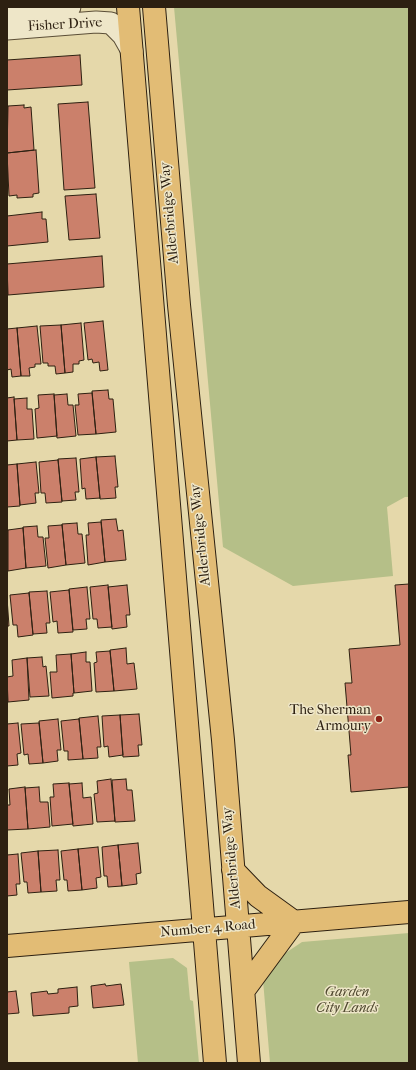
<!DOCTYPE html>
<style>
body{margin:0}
#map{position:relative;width:416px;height:1070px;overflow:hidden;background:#e5d8aa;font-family:"IM FELL French Canon",serif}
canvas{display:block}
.frame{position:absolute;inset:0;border:8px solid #2d2011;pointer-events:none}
</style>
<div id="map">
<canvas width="416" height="1070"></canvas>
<div class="frame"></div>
</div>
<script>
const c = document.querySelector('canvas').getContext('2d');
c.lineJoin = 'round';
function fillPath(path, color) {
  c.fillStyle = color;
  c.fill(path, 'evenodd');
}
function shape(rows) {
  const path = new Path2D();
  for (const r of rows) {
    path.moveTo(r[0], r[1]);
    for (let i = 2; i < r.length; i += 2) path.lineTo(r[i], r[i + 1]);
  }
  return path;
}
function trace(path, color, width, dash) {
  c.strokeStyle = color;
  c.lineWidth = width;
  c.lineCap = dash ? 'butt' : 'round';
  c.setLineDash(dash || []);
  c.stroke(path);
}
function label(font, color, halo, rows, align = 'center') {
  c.font = font + ' "IM FELL French Canon",serif';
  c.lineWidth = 3;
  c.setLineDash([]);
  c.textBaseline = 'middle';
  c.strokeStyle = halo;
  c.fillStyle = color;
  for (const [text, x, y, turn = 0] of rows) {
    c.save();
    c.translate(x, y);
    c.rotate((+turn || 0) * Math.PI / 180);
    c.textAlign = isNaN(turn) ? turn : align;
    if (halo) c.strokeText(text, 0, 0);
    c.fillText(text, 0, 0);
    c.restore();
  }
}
fillPath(shape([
 [174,7,409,7,409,497,405,497,387,507,393,576,293,586,223,547],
 [409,933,409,1063,270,1063,263,980,272,962,302,942],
 [173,958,187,968,190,1000,193,1001,199,1063,138,1063,129,962]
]), '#b5bf88');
const building = shape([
 [80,55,82,85,7,90,7,60,80,55],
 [88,102,95,188,64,190,58,104,88,102],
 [24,105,24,108,31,107,34,150,7,153,8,106,24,105],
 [36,150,39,193,33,194,33,197,17,198,17,195,9,196,7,153,36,150],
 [96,194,100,238,69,240,65,196,96,194],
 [42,212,42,219,46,219,48,242,7,246,7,216,42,212],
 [102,256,104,287,8,295,7,264,102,256],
 [103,321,108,370,100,371,99,362,93,363,92,359,88,360,84,323,103,321],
 [81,323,84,360,79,361,79,364,73,364,73,372,65,373,61,325,81,323],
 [61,325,65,373,56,374,55,366,48,366,48,363,43,363,40,326,61,325],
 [37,326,41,364,35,364,35,367,29,368,30,376,21,376,17,328,37,326],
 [17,328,21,376,12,377,11,369,7,370,7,329,17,328],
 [108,390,109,399,113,399,116,432,96,434,92,391,108,390],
 [92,393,96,434,78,435,75,405,79,405,78,394,92,393],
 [54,394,57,436,37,438,35,409,39,408,38,395,54,394],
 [67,394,68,405,73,405,76,436,57,438,54,395,67,394],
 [14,397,17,440,7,441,7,398,14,397],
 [27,398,27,409,32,409,34,439,17,440,14,399,27,398],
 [115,456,118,487,115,487,116,498,100,499,96,457,115,456],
 [96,457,100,498,86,499,85,488,82,489,80,459,96,457],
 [76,458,79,492,75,492,76,500,62,501,58,459,76,458],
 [58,460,62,502,46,503,45,493,41,493,39,462,58,460],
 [36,462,39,493,35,493,36,503,20,505,17,464,36,462],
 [17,464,20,506,7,507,7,465,17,464],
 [116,519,118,531,123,530,126,560,105,562,101,520,116,519],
 [101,522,105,562,88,565,86,535,89,535,88,523,101,522],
 [77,523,78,534,82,534,85,563,66,565,62,524,77,523],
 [62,525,66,565,48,568,45,538,49,538,48,526,62,525],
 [37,526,38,537,43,537,46,566,26,568,23,527,37,526],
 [23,528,26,568,8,571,8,530,23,528],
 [409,584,409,787,351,792,348,755,351,755,345,683,352,683,349,649,400,645,395,585,409,584],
 [108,585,112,627,98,628,97,619,93,619,90,587,108,585],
 [127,585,130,615,126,615,127,627,112,629,108,587,127,585],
 [87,587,90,619,86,619,87,629,73,630,69,589,87,587],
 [69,590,73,632,58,633,57,621,53,622,50,592,69,590],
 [47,591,50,623,46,623,47,633,33,634,29,592,47,591],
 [29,593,33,635,18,637,17,625,13,625,10,595,29,593],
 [7,598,9,626,7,626,7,598],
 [126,648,127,664,134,663,137,689,114,691,110,650,126,648],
 [110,651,114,691,96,692,94,663,97,662,96,652,110,651],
 [86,652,86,662,90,662,92,691,74,693,71,654,86,652],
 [71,654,74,693,73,693,73,696,52,698,50,672,57,672,56,655,71,654],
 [42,657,43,667,46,666,49,696,30,697,27,658,42,657],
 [27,658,29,700,8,702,7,677,13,676,12,660,27,658],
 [139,714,142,745,138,745,139,756,123,757,120,715,139,714],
 [120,715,123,755,109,757,108,746,104,747,102,716,120,715],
 [98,716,101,747,97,747,98,758,83,759,79,718,98,716],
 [58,719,61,750,57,750,58,761,43,763,39,721,58,719],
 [79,719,83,759,68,760,68,751,64,751,61,721,79,719],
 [18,723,21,753,17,754,18,765,7,766,7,724,18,723],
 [39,723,43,763,29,764,28,754,24,755,21,724,39,723],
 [111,779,115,821,97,822,94,794,98,793,97,781,111,779],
 [126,779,127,790,132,790,135,821,115,822,112,780,126,779],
 [69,783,73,824,52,826,50,797,54,797,53,784,69,783],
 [82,783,83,798,91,797,93,824,73,826,69,784,82,783],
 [25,787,28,829,7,830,7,805,10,805,9,789,25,787],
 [39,787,40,802,48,802,50,827,28,829,25,788,39,787],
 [138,843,141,873,136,874,137,884,122,886,118,845,138,843],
 [118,845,122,886,108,887,107,876,104,876,102,847,118,845],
 [98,847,101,877,96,878,97,888,82,890,78,849,98,847],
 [78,849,82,890,68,891,67,880,64,880,61,851,78,849],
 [58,850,60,880,56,880,57,891,41,892,38,851,58,850],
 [38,851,41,892,28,893,27,882,24,882,21,853,38,851],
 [18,854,20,884,16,884,17,895,7,896,7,855,18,854],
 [105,984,106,986,121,984,124,1005,93,1008,91,986,105,984],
 [77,987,78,1006,69,1007,69,1013,33,1016,31,993,47,991,48,994,58,993,58,989,77,987],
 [16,991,19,1013,7,1014,7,992,16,991]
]);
fillPath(building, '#cb806b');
trace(building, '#2d2011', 1);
const minor = shape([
 [7,13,70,7],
 [7,29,96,22,111,23,123,35,132,51]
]);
const major = shape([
 [128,7,215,1063],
 [154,7,179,305,223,740,249,1063],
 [233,870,258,896,294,922],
 [7,946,409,912],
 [244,990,294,922]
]);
trace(minor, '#5b4e37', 23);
trace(major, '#2d2011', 24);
trace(minor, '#eee6c8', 21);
trace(major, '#e2bc75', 22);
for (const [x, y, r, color] of [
 [379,719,4,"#8f2418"]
]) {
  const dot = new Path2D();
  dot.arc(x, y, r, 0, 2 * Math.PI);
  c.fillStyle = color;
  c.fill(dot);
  trace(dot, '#eee6c8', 1.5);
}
label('14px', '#2d2011', '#eee6c8', [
 ["Fisher Drive",65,25,-3],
 ["Alderbridge Way",170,213,-95],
 ["Alderbridge Way",201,535,-96],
 ["Alderbridge Way",232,858,-95],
 ["Number 4 Road",208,929,-5]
]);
label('14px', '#2d2011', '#eee6c8', [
 ["The Sherman",371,711],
 ["Armoury",371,727]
], 'right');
label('italic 14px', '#4f482f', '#eee6c8', [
 ["Garden",347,993],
 ["City Lands",347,1009]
]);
</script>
